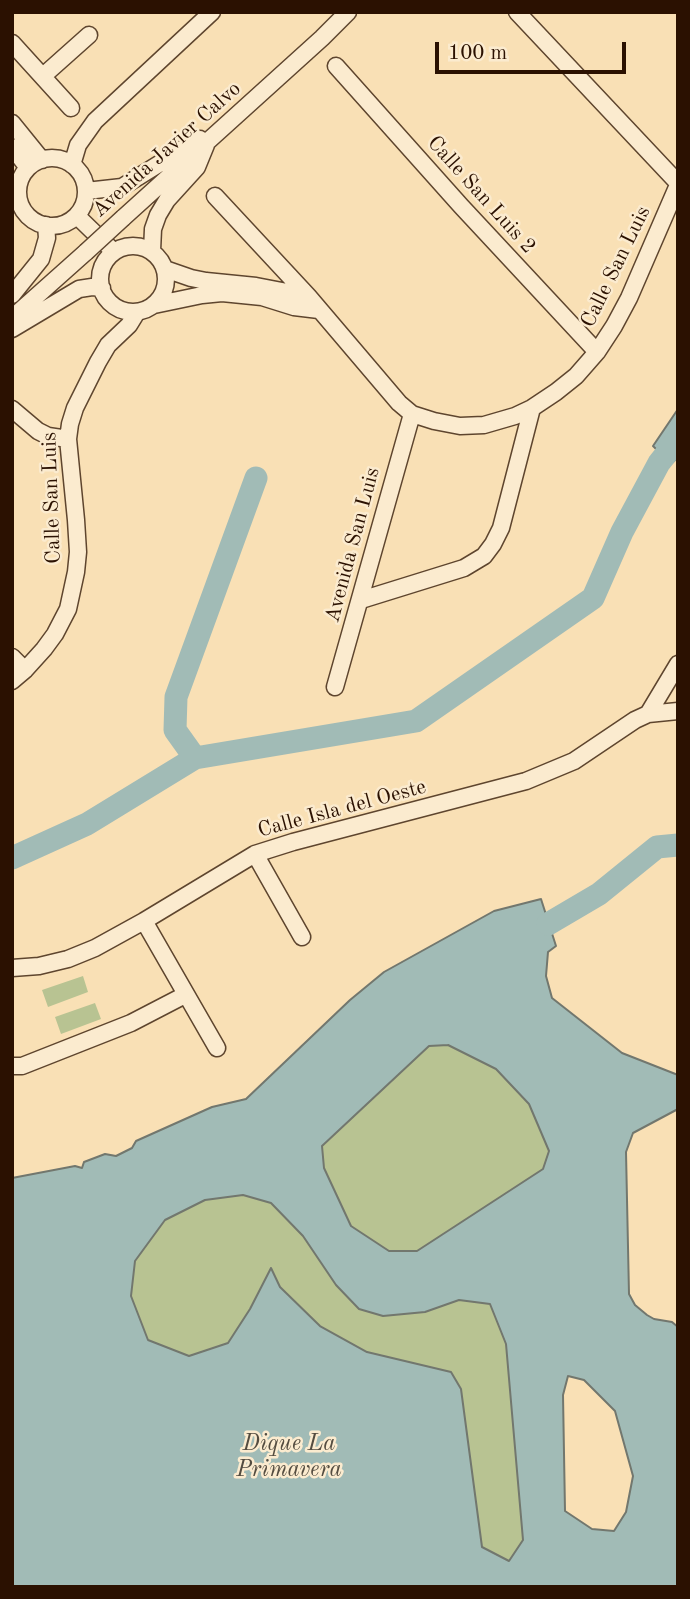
<!DOCTYPE html>
<style>
body{margin:0}
#map{position:relative;width:690px;height:1599px;overflow:hidden;background:#f9e0b5;font-family:"Old Standard TT",serif}
canvas{display:block}
.frame{position:absolute;inset:0;border:14px solid #2b1101;pointer-events:none}
.scale{position:absolute;left:435px;top:42px;width:191px;height:32px;box-sizing:border-box;border:4px solid #2b1101;border-top:0;padding-left:9px;font-size:21px;line-height:24px;white-space:nowrap;color:#2b1101;-webkit-text-stroke:5px #fbebcf;paint-order:stroke}
</style>
<div id="map">
<canvas width="690" height="1599"></canvas>
<div class="frame"></div>
<div class="scale">100 m</div>
</div>
<script>
const c = document.querySelector('canvas').getContext('2d');
c.lineJoin = 'round';
function fillPath(path, color) {
  c.fillStyle = color;
  c.fill(path, 'evenodd');
}
function shape(rows) {
  const path = new Path2D();
  for (const r of rows) {
    if (r.length === 3) {
      path.moveTo(r[0] + r[2], r[1]);
      path.arc(r[0], r[1], r[2], 0, 2 * Math.PI);
      continue;
    }
    path.moveTo(r[0], r[1]);
    for (let i = 2; i < r.length; i += 2) path.lineTo(r[i], r[i + 1]);
  }
  return path;
}
function trace(path, color, width, dash) {
  c.strokeStyle = color;
  c.lineWidth = width;
  c.lineCap = dash ? 'butt' : 'round';
  c.setLineDash(dash || []);
  c.stroke(path);
}
function label(font, color, halo, rows, align = 'center') {
  c.font = font + ' "Old Standard TT",serif';
  c.lineWidth = 5;
  c.setLineDash([]);
  c.textBaseline = 'middle';
  c.strokeStyle = halo;
  c.fillStyle = color;
  for (const [text, x, y, turn = 0] of rows) {
    c.save();
    c.translate(x, y);
    c.rotate((+turn || 0) * Math.PI / 180);
    c.textAlign = isNaN(turn) ? turn : align;
    if (halo) c.strokeText(text, 0, 0);
    c.fillText(text, 0, 0);
    c.restore();
  }
}
fillPath(shape([
 [83,976,88,992,48,1007,42,990],
 [95,1003,101,1019,61,1034,55,1017],
 [448,1045,496,1069,529,1104,549,1151,543,1169,417,1251,389,1251,351,1226,324,1168,322,1146,429,1046],
 [243,1195,271,1203,303,1236,336,1285,425,1312,459,1300,490,1304,506,1344,523,1541,509,1561,482,1548,461,1389,451,1372,367,1352,320,1326,280,1287,271,1269,250,1309,228,1343,189,1356,148,1340,131,1296,135,1261,165,1220,205,1200]
]), '#b8c392');
const water = shape([
 [678,409,678,457,671,464,653,446,678,409],
 [541,899,556,946,548,952,546,976,552,998,622,1053,678,1075,678,1109,633,1133,626,1152,629,1294,635,1305,647,1315,654,1319,672,1322,678,1327,678,1587,12,1587,12,1178,75,1166,82,1168,84,1162,105,1154,116,1156,132,1148,136,1141,212,1107,246,1099,350,1000,384,972,494,911,541,899],
 [448,1045,496,1069,529,1104,549,1151,543,1169,417,1251,389,1251,351,1226,324,1168,322,1146,429,1046,448,1045],
 [243,1195,271,1203,303,1236,336,1285,359,1309,383,1316,425,1312,459,1300,490,1304,506,1344,523,1540,509,1561,482,1547,461,1389,451,1372,367,1352,320,1326,280,1287,271,1268,250,1309,228,1343,189,1356,148,1340,131,1296,135,1261,165,1220,205,1200,243,1195],
 [568,1376,584,1380,615,1411,633,1476,626,1512,614,1531,592,1529,565,1511,563,1395,568,1376]
]);
fillPath(water, '#a1bbb6');
trace(water, '#72776e', 2);
trace(shape([
 [256,478,176,697,175,730,195,758,416,721,593,598,622,532,659,463,678,439],
 [12,858,87,824,195,758],
 [548,924,599,894,657,847,678,845]
]), '#a1bbb6', 23);
const minor = shape([
 [517,12,678,183],
 [12,43,71,108],
 [336,66,461,206,597,352],
 [43,76,89,35],
 [12,123,42,160],
 [12,147,28,168],
 [52,192,34],
 [72,165,78,145,95,121,212,12],
 [86,191,122,187,191,144,200,139],
 [215,196,308,296,399,403,412,414,434,421,460,426,484,425,515,416,532,408,556,392,576,376,597,352,614,326,629,298,678,185],
 [77,216,110,248],
 [123,218,322,38,348,12],
 [133,279,33],
 [152,251,153,229,158,215,167,200,197,167,206,145],
 [165,269,191,278,206,281,256,286,308,296],
 [12,295,41,259,47,238,46,225],
 [154,305,202,295,222,293,262,297,294,307,319,310],
 [12,318,86,252],
 [12,329,79,289,92,287,102,288],
 [12,409,38,431,48,436,68,439],
 [361,600,464,568,484,556,493,544,501,528,532,408],
 [12,657,25,670],
 [12,681,25,670,44,649,55,634,68,609,76,572,78,552,76,520,68,439,70,424,75,408,98,362,108,345,129,325,137,312],
 [335,687,412,414],
 [648,714,678,664],
 [255,854,302,937],
 [144,921,217,1048],
 [12,968,39,966,68,959,95,948,144,921,255,854,293,842,526,781,574,761,635,720,648,714,678,711],
 [12,1066,22,1066,131,1023,185,995]
]);
trace(minor, '#5e452e', 19);
trace(minor, '#fbebcf', 16);
const minorBridge = shape([
 [86,252,123,218]
]);
trace(minorBridge, '#5e452e', 19, []);
trace(minorBridge, '#fbebcf', 16);
label('21px', '#2b1101', '#fbebcf', [
 ["Avenida Javier Calvo",167,150,-42],
 ["Calle San Luis 2",481,195,48],
 ["Calle San Luis",616,267,-64],
 ["Calle San Luis",52,498,-92],
 ["Avenida San Luis",353,545,-75],
 ["Calle Isla del Oeste",342,809,-15]
]);
label('italic 23px', '#544c40', '#fbebcf', [
 ["Dique La",289,1444],
 ["Primavera",289,1470]
]);
</script>
